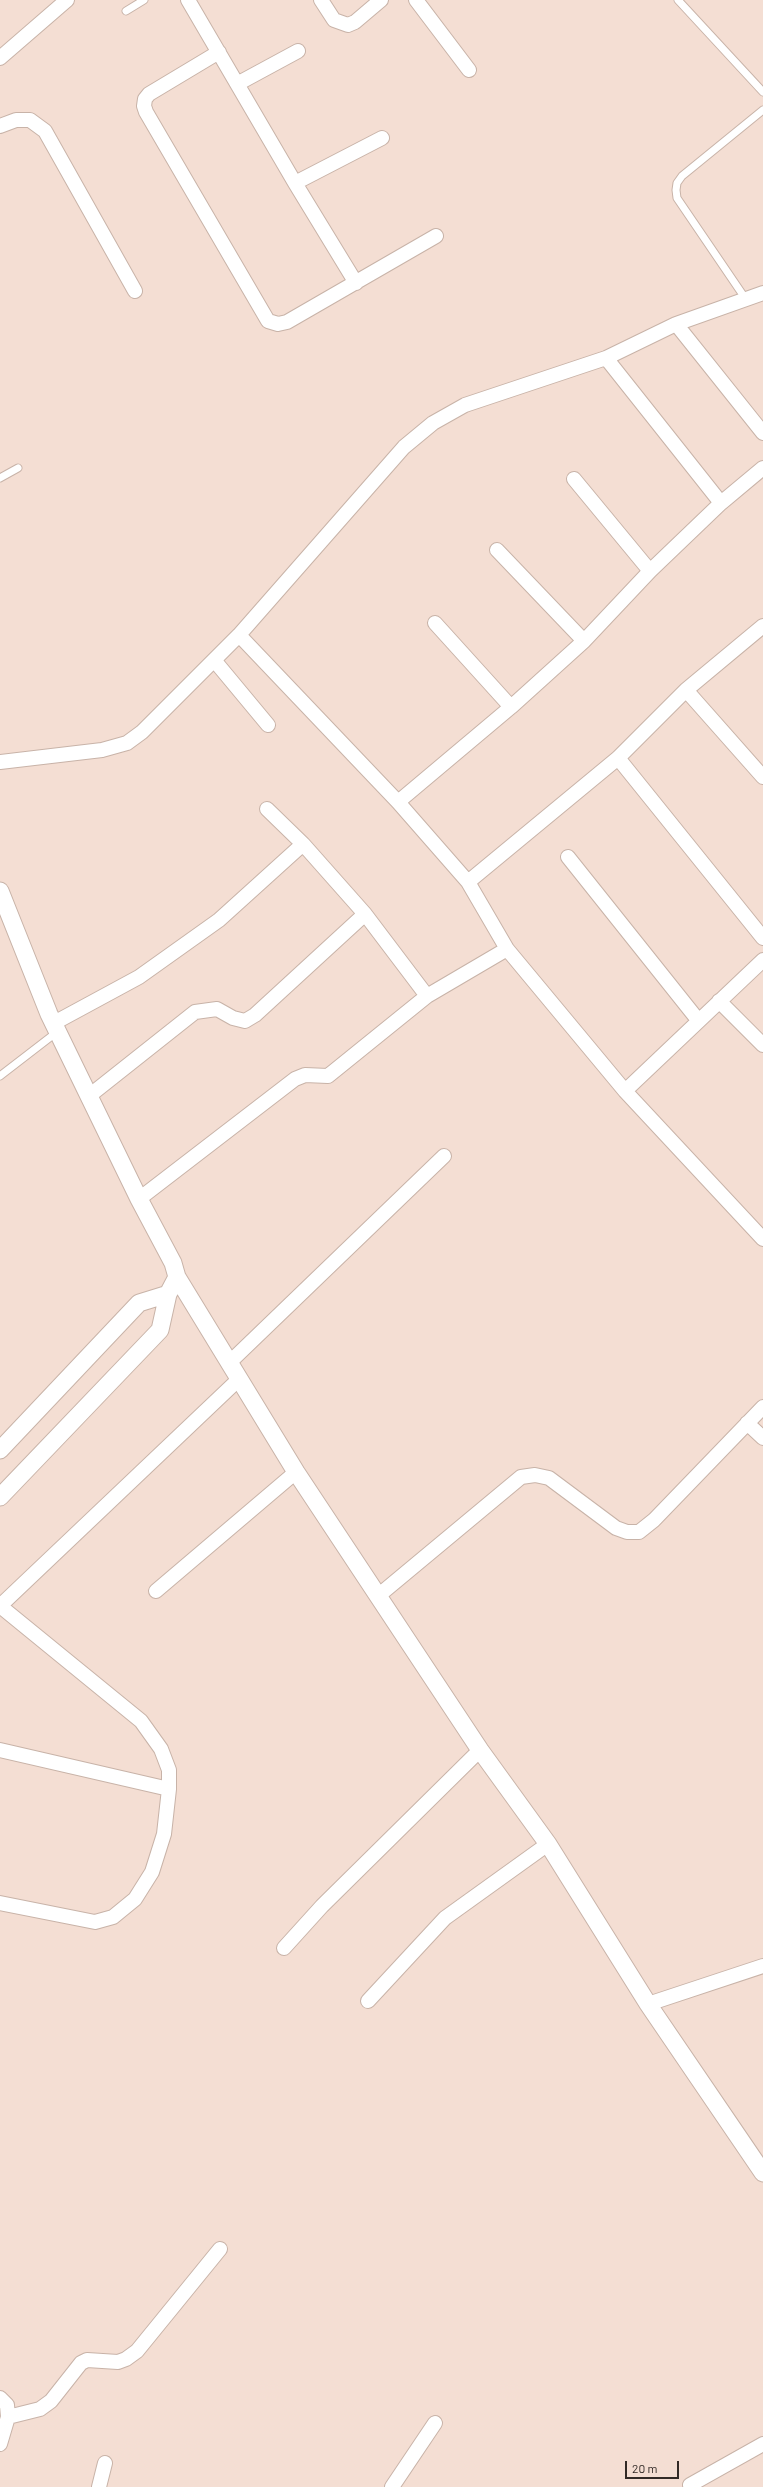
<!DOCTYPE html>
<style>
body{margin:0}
#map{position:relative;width:763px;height:2487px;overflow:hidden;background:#f4ded3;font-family:Barlow,sans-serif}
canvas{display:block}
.scale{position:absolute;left:625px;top:2461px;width:54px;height:18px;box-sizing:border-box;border:2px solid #322a26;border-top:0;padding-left:5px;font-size:12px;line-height:14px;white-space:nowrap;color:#322a26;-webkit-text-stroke:3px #f4ded3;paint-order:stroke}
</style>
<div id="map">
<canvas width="763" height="2487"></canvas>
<div class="scale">20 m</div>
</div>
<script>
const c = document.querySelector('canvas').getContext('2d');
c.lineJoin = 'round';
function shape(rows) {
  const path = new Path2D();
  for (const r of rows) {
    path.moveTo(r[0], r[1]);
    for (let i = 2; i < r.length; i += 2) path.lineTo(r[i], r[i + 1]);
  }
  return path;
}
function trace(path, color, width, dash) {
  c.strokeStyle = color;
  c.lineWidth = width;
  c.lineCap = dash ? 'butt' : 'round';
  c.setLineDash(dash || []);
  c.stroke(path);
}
const service = shape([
 [678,0,763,92],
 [126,11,144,0],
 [745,298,677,198,676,190,677,183,682,176,763,110],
 [0,478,18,468],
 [0,1076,57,1032]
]);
const minor = shape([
 [188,0,295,183,356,283],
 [321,0,334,20,348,25,355,22,381,0],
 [416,0,469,70],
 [219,52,149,94,145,99,144,106,146,112,268,321,278,324,287,322,436,236],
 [0,58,67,0],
 [237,84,298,51],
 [0,126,16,120,30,120,45,131,135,291],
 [295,183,382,138],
 [676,324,763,433],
 [606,358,721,503],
 [574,479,650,571],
 [497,550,584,641],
 [435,623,511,707],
 [239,635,398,802,468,882,507,949,625,1091,763,1239],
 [214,660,268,725],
 [686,690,763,777],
 [618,758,763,938],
 [0,762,102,750,127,743,142,732,239,635,404,447,433,423,465,405,606,358,676,324,763,293],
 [398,802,511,707,584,641,650,571,721,503,763,468],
 [267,809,303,844,365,914,427,996,507,949],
 [568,857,698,1020],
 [468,882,618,758,686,690,763,626],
 [719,1001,763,1045],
 [54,1023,139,977,219,920,303,844],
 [625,1091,763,960],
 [89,1096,195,1012,217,1009,233,1018,245,1021,255,1015,365,914],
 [139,1199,295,1079,305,1075,328,1076,427,996],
 [229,1363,444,1156],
 [747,1423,763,1438],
 [156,1591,296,1472],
 [378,1596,521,1477,535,1475,549,1478,616,1528,627,1532,639,1532,654,1520,763,1407],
 [0,1606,141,1721,161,1749,169,1770,169,1789,164,1834,152,1872,135,1899,113,1917,95,1922,0,1903],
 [0,1606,239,1379],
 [0,1750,169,1789],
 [284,1948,322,1906,480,1750],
 [368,2001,445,1918,548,1844],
 [648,2004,763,1966],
 [0,2398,7,2405,8,2417,0,2444],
 [8,2417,40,2409,51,2401,81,2363,87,2360,118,2362,126,2359,137,2351,220,2249],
 [690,2485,763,2444],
 [99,2487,105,2463],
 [392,2487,435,2423]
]);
const tertiary = shape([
 [0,891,49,1014,139,1199,173,1263,177,1277,168,1294,160,1330,0,1497],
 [177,1277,296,1472,480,1750,548,1844,648,2004,763,2173],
 [0,1450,139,1303,168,1294]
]);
trace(service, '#c8b3a8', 9);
trace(minor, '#c8b3a8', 16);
trace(tertiary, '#c8b3a8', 19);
trace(service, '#fff', 7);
trace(minor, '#fff', 14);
trace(tertiary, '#fff', 17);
</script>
